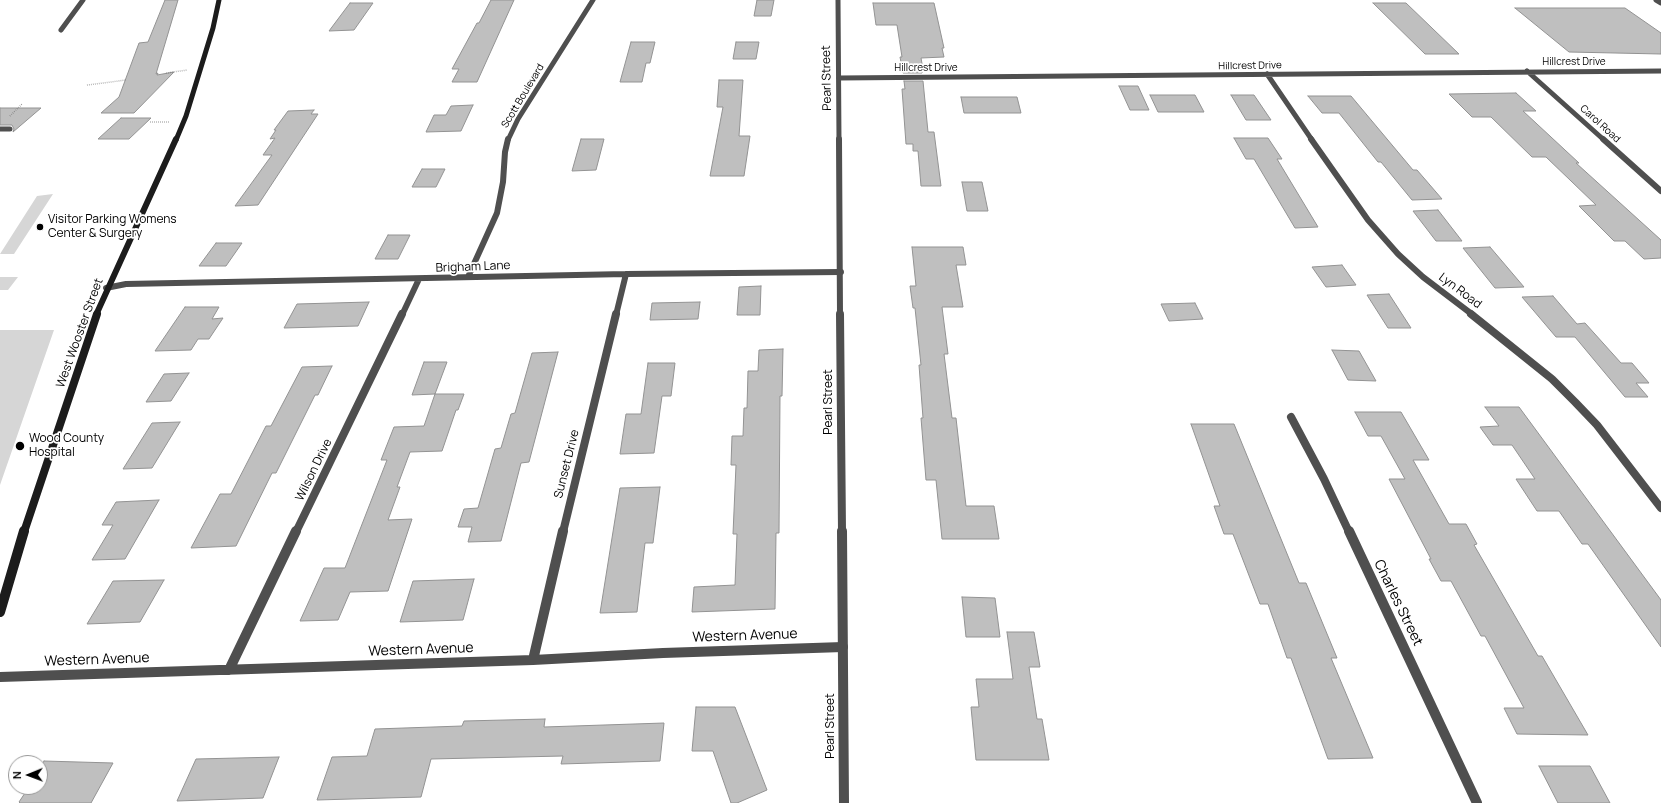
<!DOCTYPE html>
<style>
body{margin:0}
#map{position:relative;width:1661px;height:803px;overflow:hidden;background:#fff;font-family:Manrope,sans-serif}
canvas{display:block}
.north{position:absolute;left:8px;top:755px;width:40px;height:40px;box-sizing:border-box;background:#fff;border:1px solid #999;border-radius:50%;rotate:269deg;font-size:11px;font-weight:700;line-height:16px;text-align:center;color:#000}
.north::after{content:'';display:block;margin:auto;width:14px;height:18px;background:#000;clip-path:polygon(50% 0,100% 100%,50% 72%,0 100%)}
</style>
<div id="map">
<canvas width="1661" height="803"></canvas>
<div class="north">N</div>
</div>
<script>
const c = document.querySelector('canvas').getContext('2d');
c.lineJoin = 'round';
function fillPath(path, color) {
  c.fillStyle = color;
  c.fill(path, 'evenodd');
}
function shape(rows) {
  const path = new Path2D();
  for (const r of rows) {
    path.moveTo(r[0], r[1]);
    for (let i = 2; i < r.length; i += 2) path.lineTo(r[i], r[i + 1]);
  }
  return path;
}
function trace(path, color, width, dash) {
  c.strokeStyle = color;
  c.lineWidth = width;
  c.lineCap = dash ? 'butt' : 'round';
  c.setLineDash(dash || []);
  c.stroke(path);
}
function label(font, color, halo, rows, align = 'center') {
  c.font = font + ' Manrope,sans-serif';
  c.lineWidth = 3.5;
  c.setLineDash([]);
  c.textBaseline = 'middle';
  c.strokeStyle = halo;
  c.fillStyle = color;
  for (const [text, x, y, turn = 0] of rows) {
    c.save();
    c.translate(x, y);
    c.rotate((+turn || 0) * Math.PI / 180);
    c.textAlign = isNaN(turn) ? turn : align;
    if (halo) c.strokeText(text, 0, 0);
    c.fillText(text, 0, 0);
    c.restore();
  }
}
fillPath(shape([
 [53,194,14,254,0,254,37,196],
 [0,277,18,277,8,290,0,290],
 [0,330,54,330,0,485]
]), '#d6d6d6');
const building = shape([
 [165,0,178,0,156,74,158,73,157,75,174,72,134,113,101,113,119,97,139,43,148,42,165,0],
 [491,0,514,0,477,82,452,82,459,69,452,69,477,23,479,23,491,0],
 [757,0,774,0,771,16,754,16,757,0],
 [350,3,373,3,354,30,329,31,350,3],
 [873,3,934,3,944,48,942,48,944,57,921,58,923,69,922,69,922,73,903,73,900,57,902,57,897,25,876,25,873,3],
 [1373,3,1406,3,1459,54,1425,54,1373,3],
 [1515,8,1625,8,1661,33,1661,54,1569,52,1515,8],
 [631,42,655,42,650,63,646,63,642,82,620,82,631,42],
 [736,42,759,42,756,59,733,59,736,42],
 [719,80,743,80,739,136,750,136,744,176,710,176,723,107,717,107,719,80],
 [904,81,923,81,928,132,934,132,941,186,921,186,918,151,913,151,913,144,906,144,902,89,905,89,904,81],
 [1119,86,1138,86,1149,110,1130,110,1119,86],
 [1516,93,1536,111,1523,111,1579,163,1576,163,1661,240,1661,258,1644,259,1625,241,1614,241,1579,206,1596,205,1546,157,1532,157,1491,117,1472,117,1449,94,1516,93],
 [1150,95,1195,95,1204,112,1158,112,1150,95],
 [1231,95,1254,95,1271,120,1246,120,1231,95],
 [1308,96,1351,96,1413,170,1417,170,1442,199,1412,200,1381,162,1378,162,1339,113,1322,113,1308,96],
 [961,97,1017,97,1021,113,964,113,961,97],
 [473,105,461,131,426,132,434,115,446,115,451,106,473,105],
 [0,108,41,108,13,132,14,129,12,125,0,125,0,108],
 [314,110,311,114,318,114,258,205,235,206,272,155,263,155,275,138,270,139,276,130,274,130,288,111,314,110],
 [121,118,151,118,129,139,98,139,121,118],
 [1234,138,1268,138,1282,159,1277,159,1318,227,1295,228,1254,159,1246,159,1234,138],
 [581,139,604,139,596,170,572,171,581,139],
 [422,169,445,169,436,187,412,187,422,169],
 [962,182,982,182,988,211,967,211,962,182],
 [1438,210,1462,241,1436,241,1413,211,1438,210],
 [388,235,410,235,398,259,375,259,388,235],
 [216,243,242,243,226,266,199,266,216,243],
 [912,247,963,247,966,265,956,265,963,307,942,307,948,354,944,354,952,418,956,418,966,506,994,506,999,539,942,539,936,480,926,480,921,418,923,418,919,365,921,365,915,308,913,308,910,286,916,286,912,247],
 [1490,247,1524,287,1495,288,1463,248,1490,247],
 [1342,265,1356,285,1326,287,1312,267,1342,265],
 [761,286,760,315,737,315,739,287,761,286],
 [1389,294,1411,328,1388,328,1367,295,1389,294],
 [1553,296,1577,324,1585,323,1621,363,1632,363,1649,383,1636,383,1648,397,1625,397,1575,337,1556,337,1522,297,1553,296],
 [369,302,358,326,284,328,297,304,369,302],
 [700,302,698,319,650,320,652,303,700,302],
 [1195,303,1203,319,1169,321,1161,304,1195,303],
 [185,307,219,307,212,319,223,318,209,339,198,339,191,350,155,351,185,307],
 [783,349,782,396,780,396,779,533,776,533,775,609,692,612,694,587,735,585,737,534,733,534,736,465,731,465,732,436,743,436,744,408,747,408,748,371,758,371,759,350,783,349],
 [1332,350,1359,351,1376,381,1348,380,1332,350],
 [558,352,529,462,521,463,501,541,468,542,472,527,458,527,464,509,478,508,495,449,501,448,511,414,515,413,532,353,558,352],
 [424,362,447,362,435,394,412,395,424,362],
 [648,363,675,363,671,396,662,396,654,453,620,454,626,414,641,414,648,363],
 [332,366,318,395,315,395,276,473,272,473,236,546,191,548,220,494,231,494,266,426,271,426,302,367,332,366],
 [189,373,171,401,146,402,164,374,189,373],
 [435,394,464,394,458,410,456,410,442,451,410,452,397,487,400,487,388,520,412,519,388,591,350,592,338,620,300,621,324,568,345,568,387,460,381,460,394,427,424,426,435,394],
 [1485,407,1519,407,1661,600,1661,647,1588,544,1582,544,1559,511,1537,511,1516,479,1535,479,1512,445,1493,445,1480,427,1499,426,1485,407],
 [1355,412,1401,412,1429,460,1413,460,1449,524,1466,524,1477,544,1474,545,1538,656,1542,656,1588,735,1517,734,1504,708,1524,708,1485,636,1481,636,1451,581,1441,581,1429,559,1431,559,1389,479,1405,479,1381,436,1368,436,1355,412],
 [180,422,152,468,123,469,152,423,180,422],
 [1191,424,1234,424,1299,583,1306,583,1337,658,1331,658,1373,758,1328,759,1291,658,1287,658,1268,604,1260,604,1233,534,1224,534,1214,506,1220,506,1191,424],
 [660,487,653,543,645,543,637,612,600,613,620,488,660,487],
 [159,500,125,559,92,560,113,525,102,525,116,502,159,500],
 [474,579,463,620,400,622,413,581,474,579],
 [164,580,140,622,87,624,113,581,164,580],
 [962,597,995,598,1000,637,966,637,962,597],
 [1007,632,1034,632,1040,667,1029,667,1037,719,1042,719,1049,760,976,760,971,707,979,707,976,679,1013,679,1007,632],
 [696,707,735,707,767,790,737,803,731,803,713,751,692,751,696,707],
 [545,719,544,727,664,723,660,761,561,764,563,756,431,759,421,797,317,800,332,757,367,756,375,729,462,726,464,721,545,719],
 [279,757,263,798,177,801,196,759,279,757],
 [44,761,113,763,91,803,20,803,19,802,29,787,40,787,40,768,44,761],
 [1539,766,1590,766,1610,803,1558,803,1539,766]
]);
fillPath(building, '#bfbfbf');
trace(building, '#939393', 1);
trace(shape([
 [166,73,187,70],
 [87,85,126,80],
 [10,116,22,104],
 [150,122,170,122]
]), '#717171', 1.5, [0.5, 1.5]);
trace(shape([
 [61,30,83,0]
]), '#4f4f4f', 5);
trace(shape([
 [1656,0,1661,3],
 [1527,71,1604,140],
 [1267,74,1312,140],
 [839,78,1661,71],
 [0,129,10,129],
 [508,140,518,119,593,0]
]), '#4f4f4f', 5);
trace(shape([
 [1311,139,1368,220,1398,254,1423,277,1473,315],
 [1603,139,1661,191],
 [468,277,497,213,503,182,505,152,508,139],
 [106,288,126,284,626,274,841,272],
 [402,315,419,279],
 [616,315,626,274]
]), '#4f4f4f', 6);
trace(shape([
 [1471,314,1552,379,1575,402,1597,425,1661,508],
 [1291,417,1324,479,1349,532],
 [296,532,402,314],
 [563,532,616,314]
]), '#4f4f4f', 8);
trace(shape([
 [1349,531,1477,803],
 [533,660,563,531],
 [229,670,296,531],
 [0,677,533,660,663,653,843,647]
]), '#4f4f4f', 10);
trace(shape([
 [838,0,839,140]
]), '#4f4f4f', 5);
trace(shape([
 [839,139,840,315]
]), '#4f4f4f', 6);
trace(shape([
 [840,314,842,532]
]), '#4f4f4f', 8);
trace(shape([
 [842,531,844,803]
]), '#4f4f4f', 10);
trace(shape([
 [176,140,186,116,213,28,219,0]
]), '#1c1c1c', 5);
trace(shape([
 [96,315,176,139]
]), '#1c1c1c', 6);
trace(shape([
 [24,532,97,314]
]), '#1c1c1c', 8);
trace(shape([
 [0,612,24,531]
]), '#1c1c1c', 10);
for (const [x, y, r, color] of [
 [40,227,4,"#000"],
 [20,446,5,"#000"]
]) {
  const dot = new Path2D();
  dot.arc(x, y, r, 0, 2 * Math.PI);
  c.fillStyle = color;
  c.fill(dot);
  trace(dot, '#fff', 1.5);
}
label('10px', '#000', '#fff', [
 ["Hillcrest Drive",1574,62],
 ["Hillcrest Drive",1250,66,-1],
 ["Hillcrest Drive",926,68],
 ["Scott Boulevard",523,96,-59],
 ["Carol Road",1600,124,42]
]);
label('12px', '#000', '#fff', [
 ["Pearl Street",827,78,-91],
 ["Brigham Lane",473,267,-2],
 ["Lyn Road",1460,291,37],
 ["West Wooster Street",80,333,-70],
 ["Pearl Street",829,402,-90],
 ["Sunset Drive",567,464,-76],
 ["Wilson Drive",314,470,-64],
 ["Pearl Street",831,726,-90]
]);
label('12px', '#000', '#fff', [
 ["Visitor Parking Womens",48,220],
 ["Center & Surgery",48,234],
 ["Wood County",29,439],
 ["Hospital",29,453]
], 'left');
label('14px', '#000', '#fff', [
 ["Charles Street",1398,603,64],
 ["Western Avenue",745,636,-2],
 ["Western Avenue",421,650,-2],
 ["Western Avenue",97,660,-2]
]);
</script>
